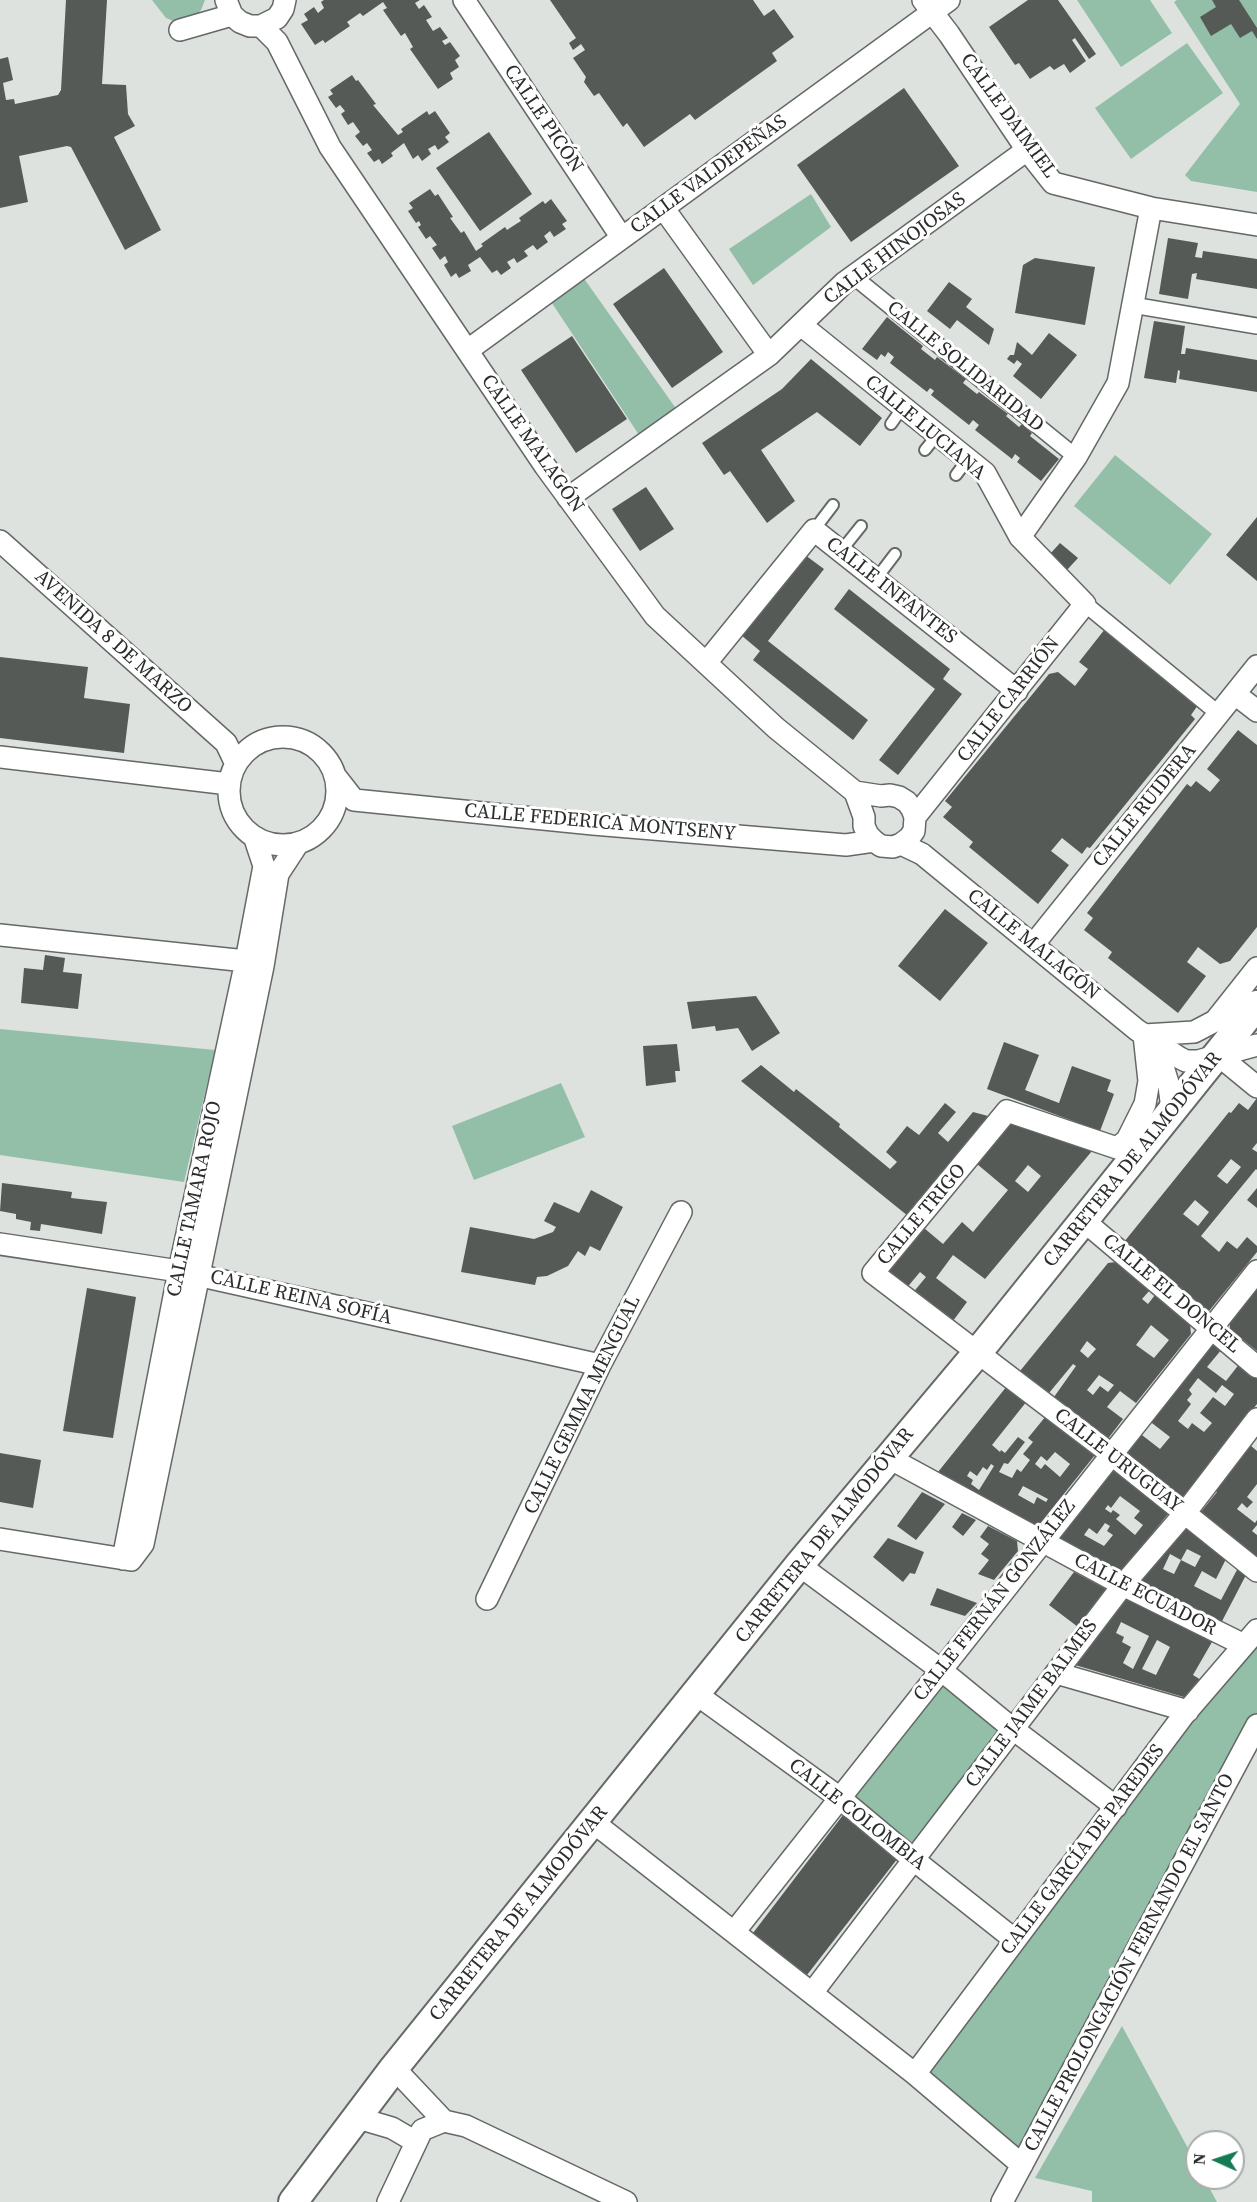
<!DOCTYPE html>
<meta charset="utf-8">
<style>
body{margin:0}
#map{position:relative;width:1257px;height:2202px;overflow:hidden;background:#dde2df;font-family:"Source Serif 4",serif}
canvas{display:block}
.north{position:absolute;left:1185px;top:2130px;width:60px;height:60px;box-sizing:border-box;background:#fff;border:2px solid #aaabab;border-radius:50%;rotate:273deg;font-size:16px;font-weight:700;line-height:24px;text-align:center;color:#2b2d2c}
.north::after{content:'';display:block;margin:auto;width:21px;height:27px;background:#157b55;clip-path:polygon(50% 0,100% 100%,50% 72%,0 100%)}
</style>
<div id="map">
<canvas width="1257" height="2202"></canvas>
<div class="north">N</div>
</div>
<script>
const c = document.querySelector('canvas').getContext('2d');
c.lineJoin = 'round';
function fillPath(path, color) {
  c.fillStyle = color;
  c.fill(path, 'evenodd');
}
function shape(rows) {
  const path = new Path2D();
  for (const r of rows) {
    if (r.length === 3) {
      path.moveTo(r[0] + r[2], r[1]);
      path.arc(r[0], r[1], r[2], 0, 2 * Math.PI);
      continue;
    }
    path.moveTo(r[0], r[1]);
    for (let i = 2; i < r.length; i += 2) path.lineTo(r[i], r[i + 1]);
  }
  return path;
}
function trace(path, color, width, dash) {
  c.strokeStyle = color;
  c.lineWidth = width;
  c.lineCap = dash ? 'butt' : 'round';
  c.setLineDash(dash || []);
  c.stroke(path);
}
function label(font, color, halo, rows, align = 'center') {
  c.font = font + ' "Source Serif 4",serif';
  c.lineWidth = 6;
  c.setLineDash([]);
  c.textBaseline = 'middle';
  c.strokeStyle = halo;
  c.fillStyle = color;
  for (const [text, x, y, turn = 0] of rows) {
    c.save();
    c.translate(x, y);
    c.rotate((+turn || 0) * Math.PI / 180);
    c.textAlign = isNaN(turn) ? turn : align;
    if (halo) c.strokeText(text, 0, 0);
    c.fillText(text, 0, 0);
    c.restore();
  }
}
fillPath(shape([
 [152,0,205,0,201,10,195,17,176,22,166,18],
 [1077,0,1150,0,1172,33,1121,67],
 [1177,0,1257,0,1257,192,1191,181,1185,175,1240,104,1174,2],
 [1187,43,1223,93,1131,159,1095,108],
 [811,194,831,227,753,285,729,249],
 [578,270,682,417,645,444,546,294],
 [1115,455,1212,534,1170,585,1074,506],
 [0,1029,215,1050,184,1182,0,1155],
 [561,1083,585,1137,474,1180,452,1126],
 [1257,1630,1257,1716,1013,2157,915,2074],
 [941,1670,1013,1729,914,1860,840,1798],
 [1122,2026,1197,2165,1197,2178,1204,2178,1217,2202,1092,2202,1092,2191,1035,2178]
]), '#93bfa8');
fillPath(shape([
 [66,0,107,0,102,84,126,85,128,114,135,126,114,137,161,230,125,250,71,147,67,146,19,156,28,202,0,208,0,59,8,57,13,80,3,83,6,100,14,99,15,104,58,95,61,90],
 [324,0,420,0,415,3,419,9,424,5,432,17,426,20,433,31,440,27,448,38,442,41,445,45,450,42,460,56,455,60,459,67,450,73,453,79,438,89,410,49,413,47,405,33,401,36,383,10,387,8,383,2,363,16,360,13,347,22,350,26,325,43,323,40,315,45,301,24,308,20,304,14,314,7,318,13,324,8,321,2],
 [550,0,753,0,764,16,774,9,794,37,772,53,777,61,695,120,690,114,644,147,627,123,623,127,599,93,594,96,584,82,586,77,573,58,585,50,581,44,573,50,569,43,576,38],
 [1028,0,1058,0,1096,54,1089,59,1075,38,1072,40,1086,61,1070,73,1064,64,1054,70,1050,66,1030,79,1019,63,1015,65,989,27],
 [1212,0,1239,0,1257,28,1257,39,1252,31,1240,38,1231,24,1211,36,1200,17,1216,7],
 [352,75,356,81,358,80,376,104,373,105,398,135,403,132,401,129,427,111,429,115,435,111,450,133,445,137,449,142,438,150,435,145,428,149,431,154,422,161,418,155,413,159,404,143,391,153,393,156,382,164,379,159,374,162,367,153,372,150,367,143,363,146,355,136,360,132,353,122,348,125,341,114,345,111,340,105,336,108,328,97,333,94,330,90],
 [904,88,959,166,851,242,797,165],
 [489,132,532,194,480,231,436,168],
 [430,189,435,196,438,194,453,217,450,218,461,233,464,231,476,251,483,246,481,244,505,227,507,230,513,226,521,221,519,218,543,201,545,204,551,199,567,221,562,224,566,229,554,237,550,231,544,236,548,242,537,250,533,245,524,251,528,256,517,263,514,258,507,262,511,268,501,275,497,270,492,273,480,257,468,265,471,271,459,278,456,273,451,277,444,265,448,262,445,256,440,260,432,248,437,245,430,236,426,239,418,227,421,225,419,221,416,223,408,211,413,208,409,203],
 [1168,238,1198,243,1195,257,1202,258,1203,251,1257,259,1257,289,1196,279,1197,273,1192,274,1188,299,1159,294],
 [1035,258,1095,267,1085,325,1015,313,1023,265],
 [664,268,723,352,672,388,613,304],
 [949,282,972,299,966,307,994,329,989,345,957,320,950,329,927,311],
 [887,317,923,346,921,349,935,360,937,357,966,379,963,383,977,394,979,392,1008,414,1006,416,1019,427,1022,424,1032,433,1030,436,1059,459,1041,481,1017,462,1020,458,1015,454,1012,459,975,430,979,425,973,420,969,425,931,395,934,391,933,390,930,388,927,392,890,363,894,357,888,352,885,357,881,354,877,360,862,349],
 [1154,321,1185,326,1181,354,1185,354,1186,348,1257,360,1257,392,1179,379,1180,371,1178,370,1176,383,1144,378],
 [1049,333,1077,355,1041,399,1013,376,1022,364,1017,360,1014,364,1007,359,1010,355,1014,355,1017,342,1032,355],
 [572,336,627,419,576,453,521,370],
 [811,359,882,418,860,446,817,412,761,450,795,501,767,523,730,471,724,475,702,443,782,389],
 [646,487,674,529,640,551,612,509],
 [1257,517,1257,581,1226,555],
 [1060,543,1078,558,1067,570,1050,554],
 [805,555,824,569,768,641,868,720,853,740,753,660,760,651,741,635],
 [849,589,950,669,943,679,962,694,898,775,879,760,935,689,834,609],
 [1105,629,1198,705,1191,715,1195,719,1090,848,1087,847,1082,854,1062,838,1051,851,1069,865,1038,904,969,847,973,842,943,817,952,807,945,801,1049,674,1058,672,1075,686,1088,669,1079,662],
 [0,657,88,667,84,698,130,704,124,753,0,738],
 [1238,730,1257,745,1257,927,1230,961,1220,964,1198,947,1187,962,1206,976,1178,1013,1108,958,1112,952,1084,930,1093,918,1087,913,1187,784,1191,787,1196,781,1210,792,1220,780,1207,769],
 [945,909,988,943,940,1001,898,966],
 [45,955,65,958,63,972,82,974,78,1009,21,1003,24,968,43,970],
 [756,996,780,1033,752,1051,738,1028,716,1031,715,1026,692,1029,687,1002],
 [1004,1042,1039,1055,1025,1090,1059,1103,1072,1066,1111,1080,1107,1091,1114,1094,1100,1131,987,1089],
 [677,1044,680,1071,675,1071,676,1082,646,1086,643,1046],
 [761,1065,794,1092,796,1089,840,1124,839,1127,890,1169,897,1162,886,1152,907,1126,919,1135,945,1103,956,1112,938,1133,948,1142,973,1112,988,1116,908,1216,741,1081],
 [1257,1098,1257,1143,1252,1149,1257,1152,1257,1170,1256,1169,1201,1236,1219,1252,1227,1241,1237,1249,1247,1237,1257,1246,1257,1252,1209,1311,1124,1242,1229,1112,1231,1113,1239,1103,1248,1110],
 [1231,1159,1241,1167,1227,1184,1217,1176],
 [1195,1200,1209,1212,1198,1226,1183,1214],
 [1011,1123,1052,1135,1092,1151,985,1279,953,1255,936,1278,967,1302,950,1325,911,1295,926,1277,920,1272,905,1290,887,1274,924,1228,943,1244,962,1222,973,1232,982,1221,1008,1190,977,1164],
 [1028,1165,1041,1176,1028,1192,1015,1181],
 [2,1183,72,1192,71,1198,107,1202,102,1234,41,1224,40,1231,30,1230,31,1222,16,1219,16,1214,0,1211],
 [1257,1188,1257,1208,1247,1200],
 [591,1190,623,1207,600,1251,590,1246,585,1256,578,1251,568,1266,547,1276,537,1277,535,1285,461,1272,470,1227,534,1239,553,1232,556,1227,544,1221,554,1202,579,1213],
 [1116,1262,1150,1290,1142,1299,1148,1304,1155,1295,1190,1324,1191,1334,1136,1403,1120,1391,1107,1407,1123,1419,1107,1440,1054,1397,1076,1366,1073,1364,1049,1393,1020,1371,1108,1263],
 [1151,1325,1169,1340,1154,1358,1136,1345],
 [1087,1341,1096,1349,1088,1358,1080,1351],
 [1099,1375,1114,1385,1108,1392,1100,1386,1093,1395,1087,1390],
 [1257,1285,1257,1351,1230,1329,1229,1320],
 [87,1288,136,1297,113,1438,63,1431],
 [1211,1341,1222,1349,1207,1367,1226,1381,1240,1363,1257,1376,1257,1404,1182,1498,1122,1451,1138,1432,1160,1449,1170,1437,1148,1420],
 [1198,1378,1216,1393,1222,1385,1234,1394,1225,1406,1213,1397,1205,1407,1200,1413,1212,1423,1204,1432,1192,1423,1188,1429,1178,1421,1191,1404,1187,1400,1192,1394,1189,1390],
 [1007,1386,1027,1401,992,1445,1000,1452,1001,1450,1005,1453,1018,1437,1025,1442,1008,1464,1004,1463,999,1472,1012,1478,1017,1469,1021,1472,1030,1460,1023,1454,1033,1442,1028,1438,1046,1416,1095,1455,1035,1530,934,1477],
 [1055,1452,1070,1464,1060,1477,1045,1464,1041,1469,1035,1464,1041,1456,1047,1461],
 [991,1464,994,1466,979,1490,971,1484,973,1480,967,1476,970,1471,977,1476,983,1467,987,1470],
 [1023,1486,1048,1499,1046,1502,1037,1497,1034,1504,1018,1495],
 [1250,1445,1257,1451,1257,1484,1247,1497,1253,1502,1247,1508,1242,1503,1237,1509,1255,1523,1257,1520,1257,1525,1252,1531,1257,1535,1257,1558,1200,1513,1217,1492,1214,1490],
 [0,1453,41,1460,33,1508,0,1502],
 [1110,1468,1168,1514,1119,1574,1053,1539],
 [1120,1496,1140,1511,1134,1518,1143,1525,1135,1535,1116,1519,1120,1515,1113,1510,1111,1513,1105,1509,1108,1505,1111,1508],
 [1105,1523,1110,1526,1107,1531,1113,1535,1104,1546,1084,1535,1089,1528,1097,1534],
 [922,1492,945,1504,916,1540,897,1526],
 [962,1513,976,1520,963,1536,952,1527],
 [988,1526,1017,1541,1018,1551,994,1580,978,1574,989,1560,981,1554,989,1544,980,1537],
 [1183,1526,1226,1559,1216,1579,1202,1571,1194,1586,1221,1600,1238,1568,1246,1575,1219,1627,1138,1584],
 [1187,1549,1201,1556,1195,1567,1181,1560,1174,1574,1163,1569,1170,1554,1181,1560],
 [888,1538,924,1552,915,1574,910,1573,903,1582,873,1557],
 [1074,1572,1108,1590,1078,1627,1049,1605],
 [937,1588,977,1603,965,1616,930,1605],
 [1119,1592,1212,1642,1193,1675,1201,1680,1187,1698,1075,1665],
 [1121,1622,1149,1636,1133,1669,1123,1663,1131,1647,1122,1642,1124,1637,1116,1633],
 [1157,1640,1170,1647,1156,1675,1142,1669],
 [843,1815,898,1858,807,1975,753,1933]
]), '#555a57');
const service = shape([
 [891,424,903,407],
 [925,450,937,435],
 [956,475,968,459],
 [814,530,833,505],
 [841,551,861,526],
 [876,579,895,554]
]);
const pedestrian = shape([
 [853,276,1076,457],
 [1132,305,1257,326],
 [1085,604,1219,714]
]);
const minor = shape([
 [226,0,232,15,240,22,250,26,261,26,277,18,283,9,285,0],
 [464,0,622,238],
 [923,0,949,34,1027,150,1053,183,1151,208,1257,225],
 [261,26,277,42,330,147,545,466,655,616,776,728,855,792,881,796,890,795,899,797,907,802,912,809,915,817,914,831,909,838,901,844,893,847,881,846,874,841,868,835,864,826,864,817,855,792],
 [180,30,232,15],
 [664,209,769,355],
 [801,325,985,473,1020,537,1085,604,915,817],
 [468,350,949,0],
 [568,498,769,355,844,283,1027,150],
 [1020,537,1076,457,1118,383,1151,208],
 [0,541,226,743,236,764],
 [706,663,814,530,1017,691],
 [1235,694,1257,711],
 [283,791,54],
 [0,757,229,784],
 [336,777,354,800,593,824,846,845,874,841],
 [901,844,922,854,1137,1030,1180,1058,1186,1061,1198,1061,1257,1045],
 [0,935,246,961,259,965],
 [1033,945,1257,666],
 [1144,1035,1149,1081,1145,1104,1127,1140,1117,1148,1007,1111,873,1273,1111,1454,1257,1571],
 [1144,1035,1194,1032,1215,1021,1257,968],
 [1149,1044,1164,1070,1169,1086,1171,1101,1170,1116],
 [1218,1055,1257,1087],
 [1084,1221,1257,1367],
 [0,1244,179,1271,600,1365],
 [889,1458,1123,1585,1244,1645],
 [0,1539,131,1560,143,1544,263,966,278,874,297,845],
 [123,1559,179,1271,246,961,264,866,255,839],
 [799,1565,941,1670,1013,1729,1116,1807],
 [487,1599,600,1365,681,1212],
 [1056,1673,1188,1711],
 [696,1694,840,1798,914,1860,1015,1940],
 [593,1822,915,2074,1022,2165],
 [734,1932,1257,1271],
 [812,1993,1123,1585,1185,1513,1257,1419],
 [394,2068,444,2121],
 [915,2074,1183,1716,1257,1630],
 [358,2118,392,2128,416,2142],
 [388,2202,422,2130,444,2121,466,2126,626,2202],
 [1002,2202,1257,1725]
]);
const secondary = shape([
 [293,2202,394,2068,799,1565,978,1352,1257,1005]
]);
trace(service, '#646866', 14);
trace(pedestrian, '#646866', 18);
trace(minor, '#646866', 24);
trace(secondary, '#646866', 32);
trace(service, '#fff', 10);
trace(pedestrian, '#fff', 15);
trace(minor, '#fff', 21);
trace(secondary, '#fff', 28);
label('20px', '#2b2d2c', '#fff', [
 ["CALLE DAIMIEL",1008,116,54],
 ["CALLE PICÓN",543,119,56],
 ["CALLE VALDEPEÑAS",709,175,-36],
 ["CALLE HINOJOSAS",895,249,-37],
 ["CALLE SOLIDARIDAD",965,367,39],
 ["CALLE LUCIANA",925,428,40],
 ["CALLE MALAGÓN",532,444,55],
 ["CALLE INFANTES",891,591,38],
 ["AVENIDA 8 DE MARZO",113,642,42],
 ["CALLE CARRIÓN",1009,700,-52],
 ["CALLE RUIDERA",1145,806,-51],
 ["CALLE FEDERICA MONTSENY",600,823,5],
 ["CALLE MALAGÓN",1033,945,39],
 ["CARRETERA DE ALMODÓVAR",1133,1160,-51],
 ["CALLE TAMARA ROJO",195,1199,-78],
 ["CALLE TRIGO",922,1215,-50],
 ["CALLE EL DONCEL",1171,1294,40],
 ["CALLE REINA SOFÍA",301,1298,13],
 ["CALLE GEMMA MENGUAL",583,1405,-64],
 ["CALLE URUGUAY",1118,1461,38],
 ["CARRETERA DE ALMODÓVAR",825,1536,-51],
 ["CALLE ECUADOR",1145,1595,27],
 ["CALLE FERNÁN GONZÁLEZ",995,1601,-52],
 ["CALLE JAIME BALMES",1032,1704,-53],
 ["CALLE COLOMBIA",857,1815,38],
 ["CALLE GARCÍA DE PAREDES",1083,1850,-53],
 ["CARRETERA DE ALMODÓVAR",519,1914,-51],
 ["CALLE PROLONGACIÓN FERNANDO EL SANTO",1130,1963,-62]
]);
</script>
